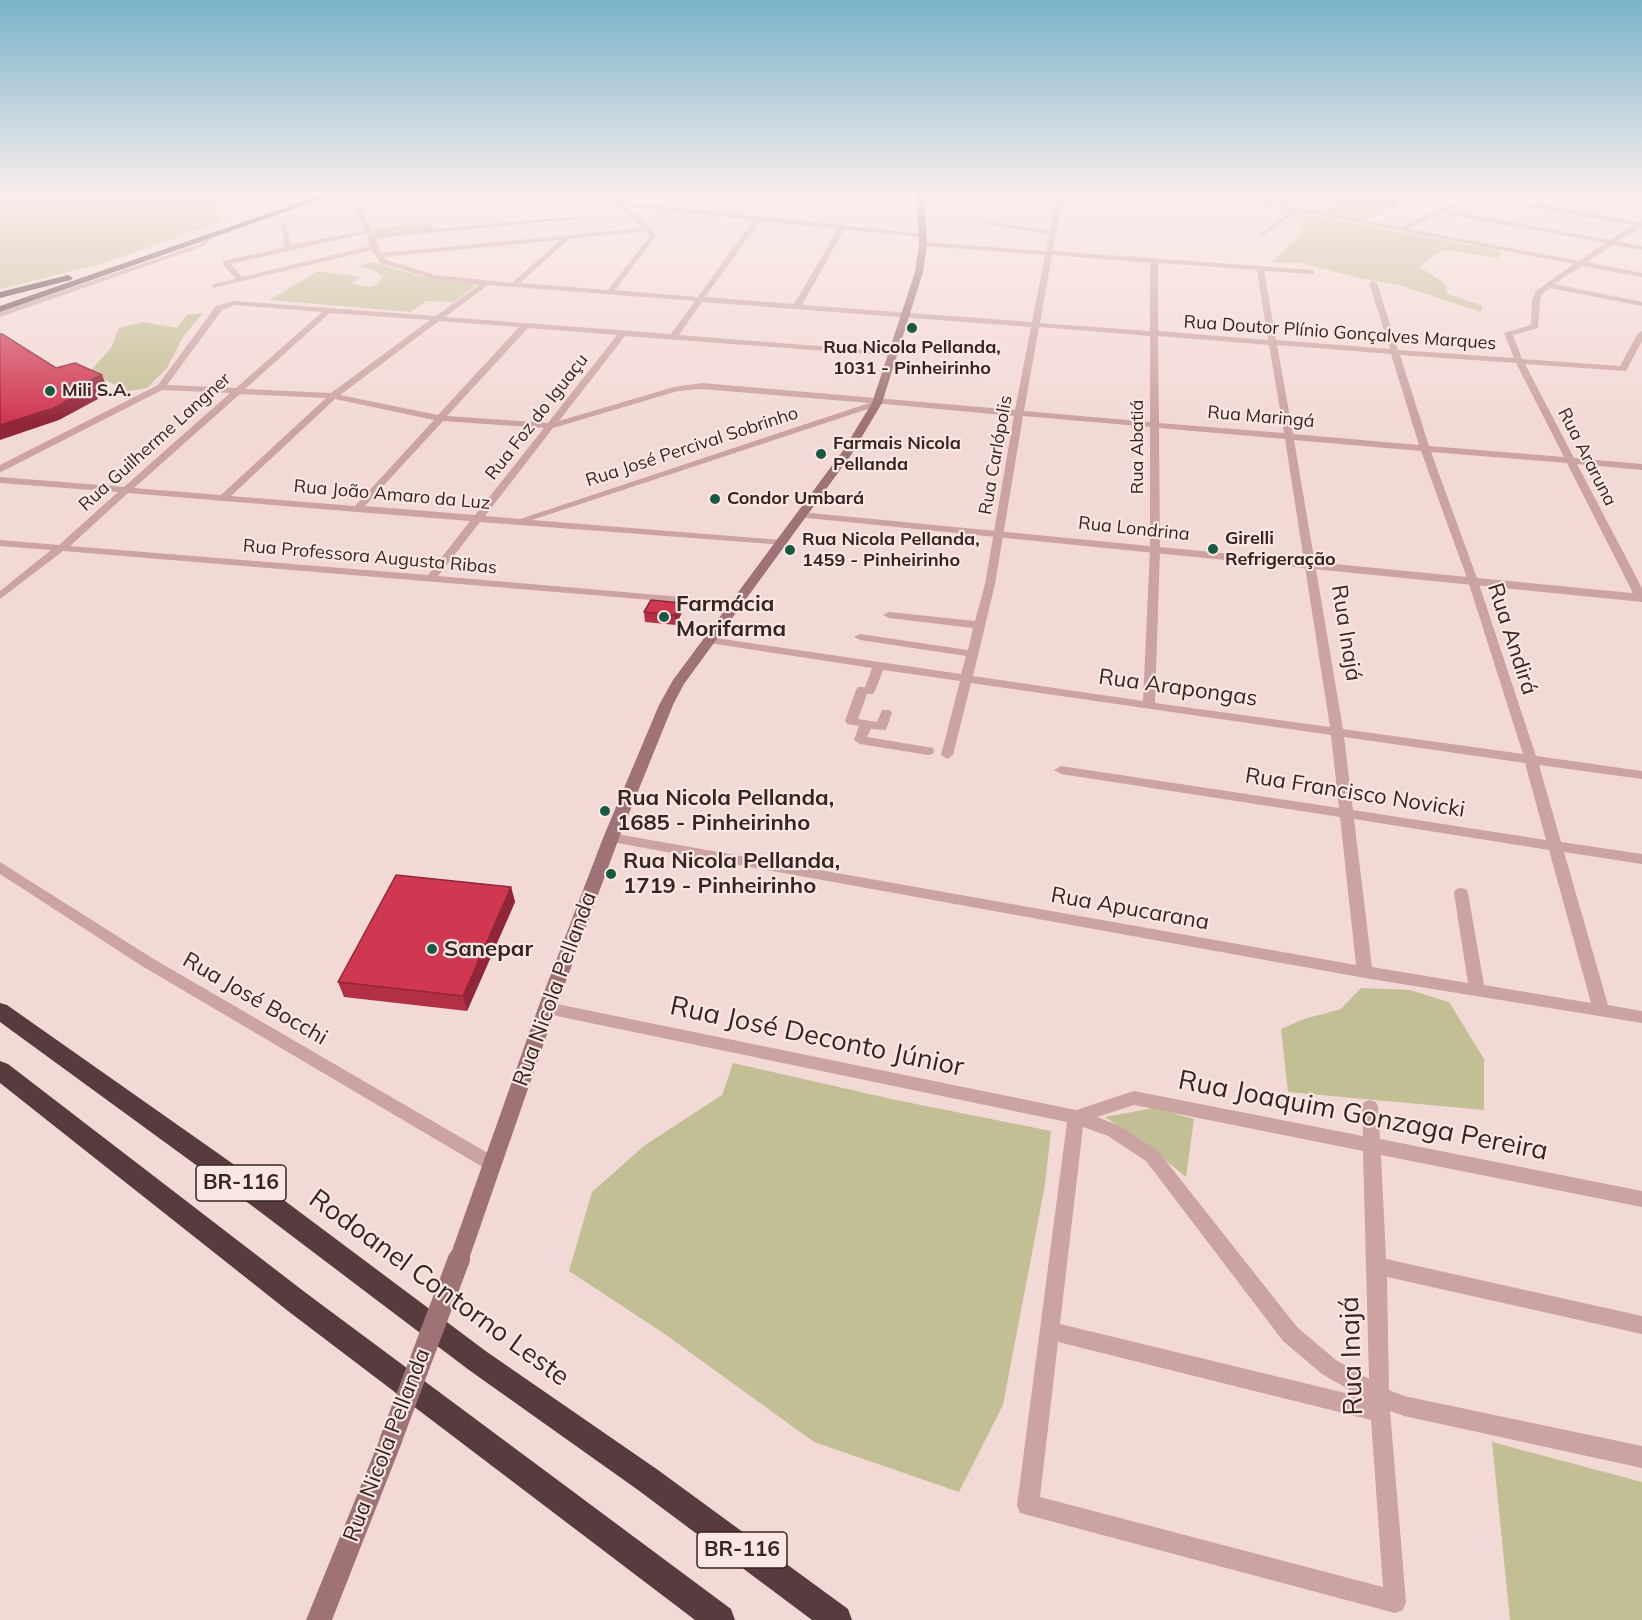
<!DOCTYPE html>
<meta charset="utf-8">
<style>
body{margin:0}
canvas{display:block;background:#f3d9d6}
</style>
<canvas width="1642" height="1620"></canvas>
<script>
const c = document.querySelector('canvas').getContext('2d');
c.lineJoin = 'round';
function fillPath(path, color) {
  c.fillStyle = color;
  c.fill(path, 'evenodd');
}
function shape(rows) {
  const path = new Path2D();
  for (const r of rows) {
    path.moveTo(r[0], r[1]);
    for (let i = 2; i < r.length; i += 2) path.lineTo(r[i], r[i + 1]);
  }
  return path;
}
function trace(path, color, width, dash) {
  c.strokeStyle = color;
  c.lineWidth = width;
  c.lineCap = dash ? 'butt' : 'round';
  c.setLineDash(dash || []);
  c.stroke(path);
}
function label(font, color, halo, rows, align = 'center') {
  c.font = font + ' Mulish,sans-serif';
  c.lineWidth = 4.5;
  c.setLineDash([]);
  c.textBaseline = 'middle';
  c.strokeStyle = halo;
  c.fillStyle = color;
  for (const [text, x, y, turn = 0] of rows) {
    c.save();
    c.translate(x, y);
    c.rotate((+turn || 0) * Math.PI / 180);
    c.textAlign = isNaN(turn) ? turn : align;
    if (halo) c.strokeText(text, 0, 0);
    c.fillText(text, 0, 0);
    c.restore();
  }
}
fillPath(shape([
 [0,194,242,194,222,200,215,210,219,222,104,263,0,289],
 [1255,194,1304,194,1286,206,1248,199],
 [1325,194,1425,194,1363,221,1324,213,1342,198],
 [1304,216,1315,216,1500,251,1499,258,1446,250,1434,255,1420,267,1444,283,1447,291,1445,293,1483,306,1481,312,1399,285,1362,279,1301,263,1272,262,1298,237,1303,227],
 [433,223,434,230,375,235,375,228],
 [372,262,416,275,476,285,454,302,426,301,411,312,270,300,318,271,360,277,351,284,371,287,377,284,382,277,377,272,359,266],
 [203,313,183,337,167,368,147,388,128,391,103,379,86,376,111,348,119,328,143,322,177,328,187,315],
 [1361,988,1410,990,1449,1002,1484,1059,1484,1110,1288,1092,1281,1029,1304,1019,1341,1009],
 [733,1063,896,1100,1051,1131,1045,1185,1003,1405,959,1492,814,1442,666,1335,569,1271,592,1192,645,1145,722,1095],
 [1154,1108,1194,1119,1186,1177,1149,1147,1105,1117],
 [1492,1442,1642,1482,1642,1620,1510,1620]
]), '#c3bf95');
fillPath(shape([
 [343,194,354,195,373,234,572,217,575,219,375,238,381,253,643,228,618,205,527,194,552,194,695,210,703,194,709,194,701,210,923,234,925,237,844,230,802,305,1032,322,1045,255,923,246,920,244,923,242,1046,251,1049,234,986,224,989,222,1050,230,1057,194,1063,194,1053,251,1314,270,1314,274,1311,274,1264,271,1276,340,1390,349,1369,283,1373,281,1377,283,1398,350,1514,358,1504,333,1531,325,1532,301,1536,291,1574,264,1298,211,1262,237,1260,234,1291,210,1213,194,1228,194,1401,227,1473,194,1484,194,1642,223,1642,227,1617,241,1642,246,1642,250,1613,245,1587,262,1642,273,1642,277,1582,266,1554,284,1642,302,1642,306,1550,288,1542,294,1540,301,1538,328,1513,335,1522,359,1620,366,1638,333,1642,331,1642,341,1626,371,1525,364,1574,458,1642,464,1642,470,1577,464,1642,588,1642,602,1636,599,1567,463,1431,452,1478,581,1536,756,1642,771,1642,779,1539,765,1561,842,1642,854,1642,864,1564,852,1608,1005,1642,1011,1642,1023,1365,978,606,841,604,838,606,835,611,833,1356,965,1340,817,1061,774,1054,770,1061,766,1339,808,1331,735,971,683,953,755,947,759,941,755,960,681,883,670,875,691,873,694,867,694,858,719,877,722,882,710,890,710,892,713,886,730,871,729,867,737,933,748,934,751,933,754,928,755,860,744,854,740,859,726,847,724,845,721,856,690,858,687,865,687,872,668,709,643,703,640,709,637,961,674,966,656,860,640,854,637,860,634,968,650,973,628,889,618,883,615,889,612,975,621,985,584,1014,416,874,403,874,407,532,520,781,540,786,543,785,545,480,522,438,576,740,602,742,604,736,607,63,551,0,599,0,591,51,550,0,546,0,540,59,545,118,492,0,483,0,477,124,487,230,393,162,390,3,471,0,472,0,465,158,385,216,306,234,301,436,316,479,285,434,279,380,263,372,250,213,288,213,284,236,279,223,265,223,261,285,247,281,223,286,224,291,245,365,230,349,197,343,194],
 [1476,198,1633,225,1610,240,1446,210,1476,198],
 [626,206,697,214,753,220,698,297,615,290,656,236,651,228,626,206],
 [1440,213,1605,243,1579,261,1409,229,1440,213],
 [760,221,838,229,794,304,705,297,760,221],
 [647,231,650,236,608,290,520,283,569,239,647,231],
 [367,233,370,246,242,277,231,264,367,233],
 [560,240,512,283,435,275,386,260,384,257,560,240],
 [1052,255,1150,263,1150,331,1040,323,1052,255],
 [1158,263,1257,270,1268,340,1158,331,1158,263],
 [488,285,695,301,671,334,445,317,488,285],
 [702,302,1031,327,1015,410,702,383,674,387,559,421,625,336,894,356,898,354,894,352,679,335,702,302],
 [235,305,322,312,236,388,167,385,222,310,235,305],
 [330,313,430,320,331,393,245,389,330,313],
 [439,321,519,327,438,415,340,395,439,321],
 [1039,327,1150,336,1150,422,1024,411,1039,327],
 [528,328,617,335,548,423,447,416,528,328],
 [1158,336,1269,345,1284,433,1159,423,1158,336],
 [1277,345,1391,354,1419,445,1293,434,1277,345],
 [1400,355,1516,363,1564,457,1429,446,1400,355],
 [702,389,869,403,520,519,485,516,553,428,678,391,702,389],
 [240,394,326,398,221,495,134,488,240,394],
 [335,399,434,420,355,506,231,496,335,399],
 [1023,416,1150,427,1150,550,1143,701,973,676,995,584,1023,416],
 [443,421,544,428,475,515,365,506,443,421],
 [1159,428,1285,439,1330,727,1155,703,1160,550,1159,428],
 [1294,440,1421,451,1468,581,1523,754,1343,729,1294,440],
 [128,493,357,512,470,521,428,575,70,546,128,493],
 [1344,737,1525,763,1546,840,1353,810,1344,737],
 [1354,819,1549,850,1591,1003,1484,985,1468,893,1466,889,1461,888,1456,889,1454,893,1468,983,1372,967,1354,819],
 [1518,194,1611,198,1642,202,1642,206,1518,194],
 [797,198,922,201,925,203,922,205,795,201,797,198],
 [209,235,214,236,204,246,0,317,0,312,200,244,209,235],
 [0,862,152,958,498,1159,501,1164,498,1169,492,1172,486,1169,142,966,0,874,0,862],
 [547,1002,1076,1110,1134,1091,1363,1136,1362,1107,1364,1102,1370,1100,1376,1102,1378,1107,1380,1139,1642,1191,1642,1207,1381,1155,1386,1259,1642,1316,1642,1334,1387,1277,1389,1390,1404,1396,1642,1446,1642,1468,1404,1416,1390,1411,1406,1602,1403,1610,1395,1613,1020,1513,1017,1505,1067,1122,547,1014,541,1012,539,1008,541,1004,547,1002],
 [1134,1105,1363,1151,1369,1379,1336,1360,1297,1327,1158,1151,1120,1126,1097,1117,1134,1105],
 [1083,1127,1108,1136,1146,1161,1283,1341,1322,1374,1362,1397,1060,1324,1083,1127],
 [1058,1342,1371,1420,1383,1587,1040,1497,1058,1342]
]), '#cba3a1');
fillPath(shape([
 [801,512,1642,594,1642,602,797,517,795,515,801,512]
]), '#cba3a1');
fillPath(shape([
 [917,194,924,194,927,244,923,272,882,403,851,455,684,684,673,705,619,838,556,1008,469,1259,466,1266,459,1269,452,1266,449,1259,538,1008,603,838,659,705,673,680,842,452,872,403,915,272,919,244,917,194],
 [390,1430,398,1434,402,1442,332,1620,306,1620,382,1434,390,1430]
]), '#9f7375');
fillPath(shape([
 [324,194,337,194,0,312,0,306,324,194]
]), '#68484a');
fillPath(shape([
 [68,275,73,278,71,280,0,298,0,292,68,275],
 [0,1003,7,1005,273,1192,487,1352,658,1470,848,1609,852,1620,812,1620,638,1490,469,1370,255,1208,0,1022,0,1003],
 [0,1061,8,1064,306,1293,731,1609,735,1620,695,1620,288,1311,0,1083,0,1061]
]), '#573b3e');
trace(shape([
 [390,1442,459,1259]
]), '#9f7375', 22);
fillPath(shape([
 [681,603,682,612,676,625,645,622,644,612],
 [511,887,515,902,467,1011,344,997,338,982]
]), '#b32f46');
fillPath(shape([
 [102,375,107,387,96,393,98,399,59,420,0,440,0,425],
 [681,603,682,612,676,625,675,615],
 [511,887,515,902,467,1011,463,996]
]), '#922639');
const building = shape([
 [0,334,2,334,56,368,75,363,102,375,86,382,93,386,54,408,0,425,0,334],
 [651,600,681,603,675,615,644,612,651,600],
 [396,875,511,887,463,996,338,982,396,875]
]);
fillPath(building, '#d03751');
trace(building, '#922639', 1.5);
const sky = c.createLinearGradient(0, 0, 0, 421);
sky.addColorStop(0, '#79b3c9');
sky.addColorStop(0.46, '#faeeed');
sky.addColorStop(1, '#faeeed00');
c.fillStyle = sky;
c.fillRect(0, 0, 1642, 421);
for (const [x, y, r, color] of [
 [912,328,6,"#175a43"],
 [50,391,6,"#175a43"],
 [821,454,6,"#175a43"],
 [715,499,6,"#175a43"],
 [1213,549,6,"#175a43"],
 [790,550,6,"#175a43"],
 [664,617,6,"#175a43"],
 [605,811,6,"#175a43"],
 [611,874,6,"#175a43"],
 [432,949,6,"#175a43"]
]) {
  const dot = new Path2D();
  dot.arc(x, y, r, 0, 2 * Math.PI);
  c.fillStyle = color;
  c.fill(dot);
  trace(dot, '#fae6e2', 2);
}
label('18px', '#352526', '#fae6e2', [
 ["Rua Doutor Plínio Gonçalves Marques",1340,333,4],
 ["Rua Foz do Iguaçu",537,417,-52],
 ["Rua Maringá",1261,417,5],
 ["Rua Guilherme Langner",155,442,-42],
 ["Rua José Percival Sobrinho",692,447,-18],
 ["Rua Abatiá",1138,447,-90],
 ["Rua Carlópolis",996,455,-80],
 ["Rua Araruna",1587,457,63],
 ["Rua João Amaro da Luz",392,495,5],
 ["Rua Londrina",1134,529,6],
 ["Rua Professora Augusta Ribas",370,557,5]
]);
label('bold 18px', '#352526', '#fae6e2', [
 ["Rua Nicola Pellanda,",912,348,"center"],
 ["1031 - Pinheirinho",912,369,"center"],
 ["Mili S.A.",62,391],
 ["Farmais Nicola",833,444],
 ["Pellanda",833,465],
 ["Condor Umbará",727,499],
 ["Girelli",1225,539],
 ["Refrigeração",1225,560],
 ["Rua Nicola Pellanda,",802,540],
 ["1459 - Pinheirinho",802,561]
], 'left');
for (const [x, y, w] of [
 [241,1183,90],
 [742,1550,90]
]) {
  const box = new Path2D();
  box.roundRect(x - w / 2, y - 18, w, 36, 4.5);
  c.fillStyle = '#fae6e2';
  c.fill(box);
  trace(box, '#352526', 1.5);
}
label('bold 21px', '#352526', null, [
 ["BR-116",241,1183],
 ["BR-116",742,1550]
]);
label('bold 22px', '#352526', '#fae6e2', [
 ["Farmácia",676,604],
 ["Morifarma",676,629],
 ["Rua Nicola Pellanda,",617,798],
 ["1685 - Pinheirinho",617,823],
 ["Rua Nicola Pellanda,",623,861],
 ["1719 - Pinheirinho",623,886],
 ["Sanepar",444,949]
], 'left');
label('22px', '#352526', '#fae6e2', [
 ["Rua Inajá",1346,633,81],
 ["Rua Andirá",1512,639,72],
 ["Rua Arapongas",1178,688,8],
 ["Rua Francisco Novicki",1355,793,9],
 ["Rua Apucarana",1130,909,10],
 ["Rua Nicola Pellanda",555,989,-70],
 ["Rua José Bocchi",255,999,30],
 ["Rua Nicola Pellanda",387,1445,-69]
]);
label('27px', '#352526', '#fae6e2', [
 ["Rua José Deconto Júnior",817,1037,12],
 ["Rua Joaquim Gonzaga Pereira",1363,1116,11],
 ["Rodoanel Contorno Leste",439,1288,36],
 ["Rua Inajá",1352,1356,-92]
]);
</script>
